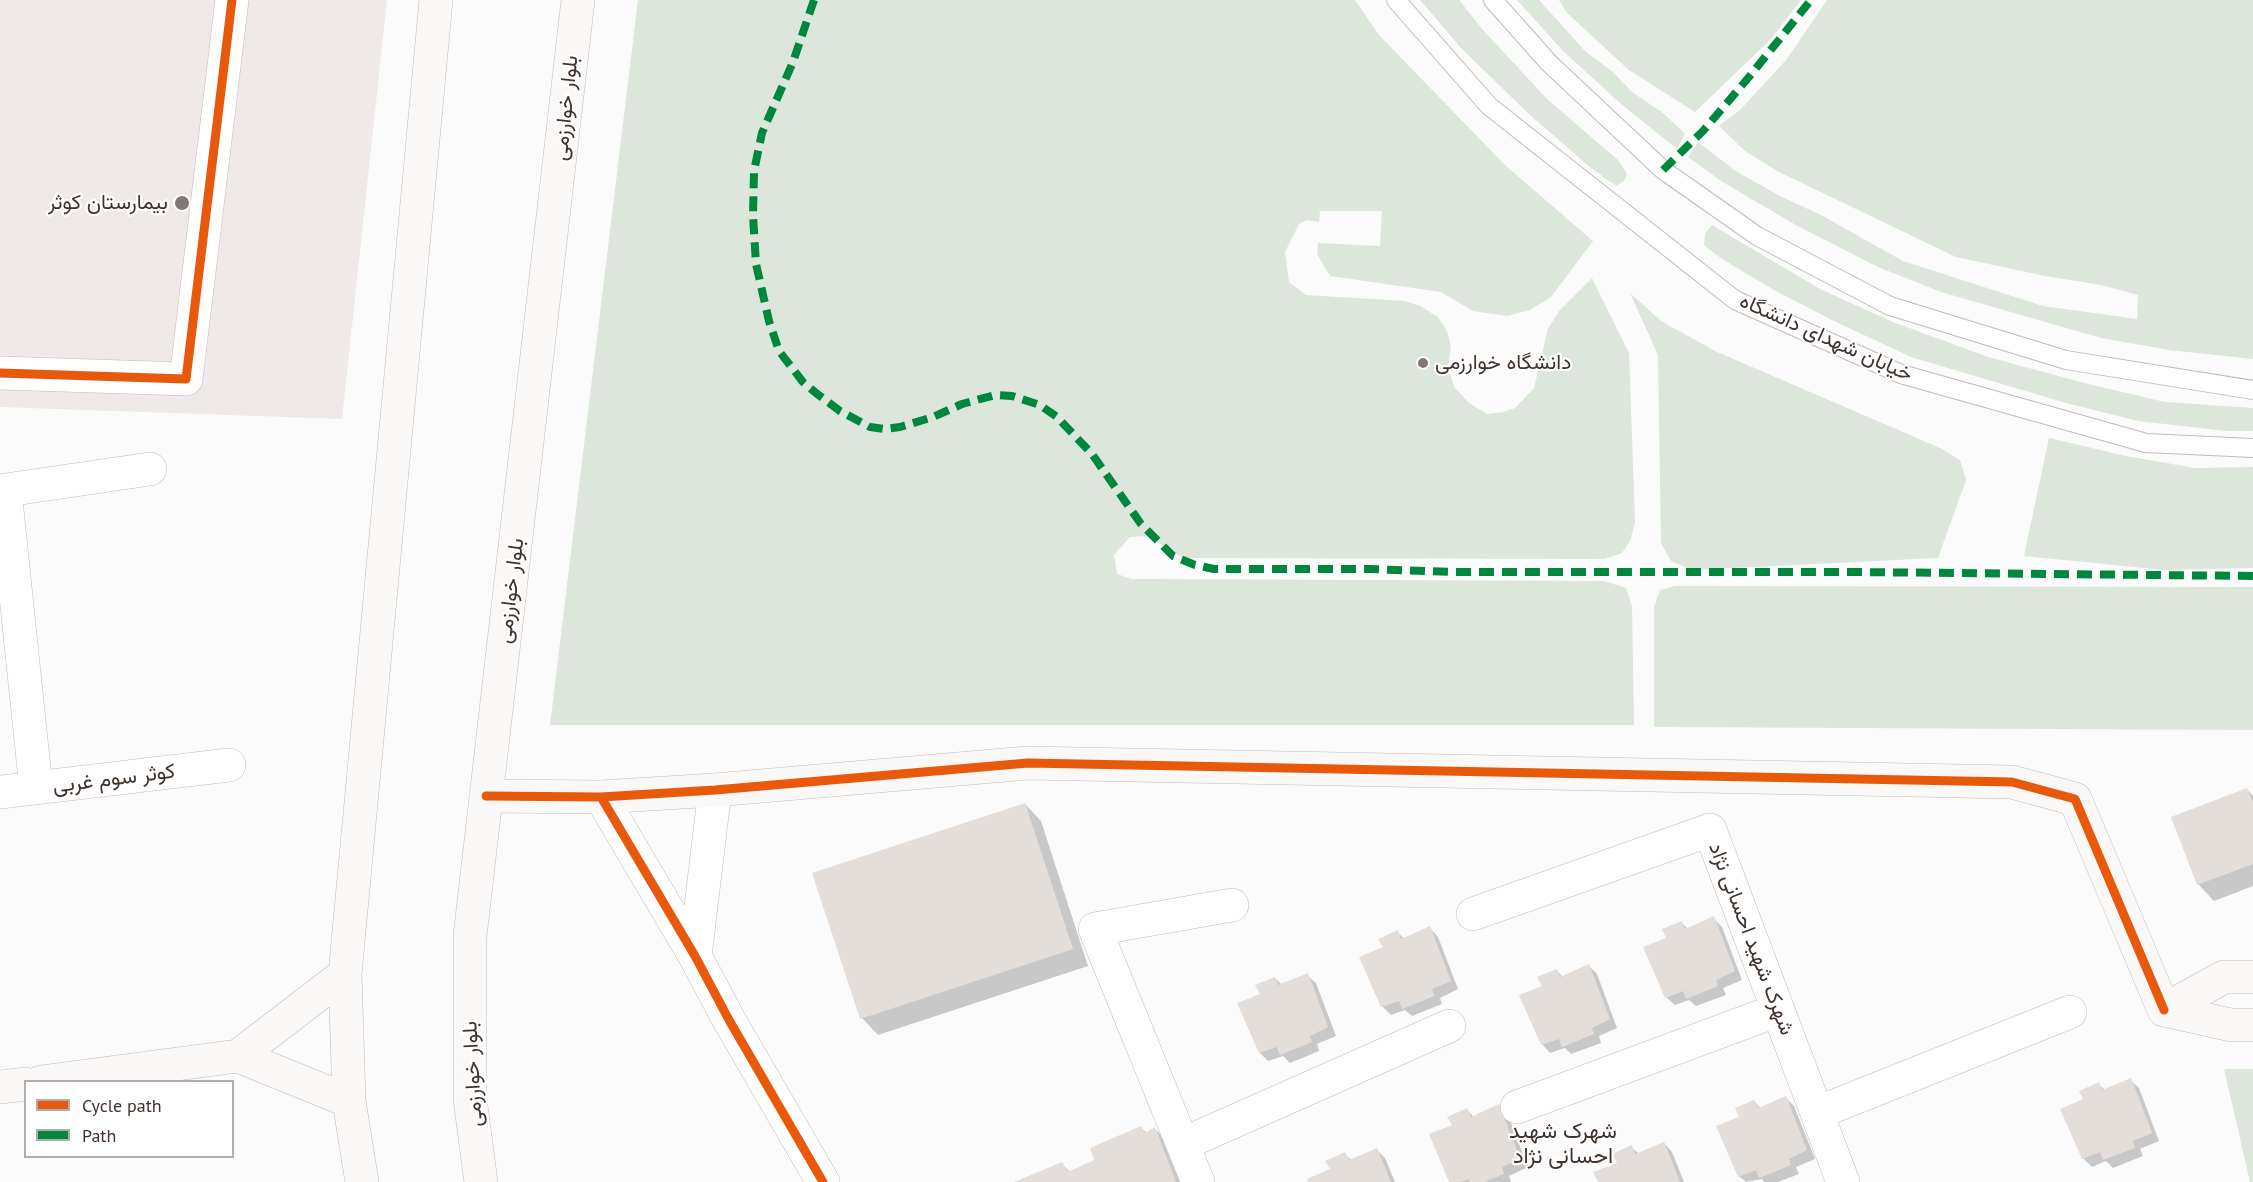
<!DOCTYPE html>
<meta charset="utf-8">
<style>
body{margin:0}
#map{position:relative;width:2253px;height:1182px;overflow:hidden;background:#fbfbfb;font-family:"PT Sans",sans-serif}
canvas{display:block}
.legend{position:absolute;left:24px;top:1080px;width:210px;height:78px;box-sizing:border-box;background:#fff;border:2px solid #b2adab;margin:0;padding:8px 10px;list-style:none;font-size:18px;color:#3f322d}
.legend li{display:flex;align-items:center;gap:12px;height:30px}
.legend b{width:30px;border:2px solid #b2adab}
</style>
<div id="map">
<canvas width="2253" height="1182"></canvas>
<ul class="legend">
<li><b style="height:8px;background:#e8590c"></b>Cycle path</li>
<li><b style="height:8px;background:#00873e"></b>Path</li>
</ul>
</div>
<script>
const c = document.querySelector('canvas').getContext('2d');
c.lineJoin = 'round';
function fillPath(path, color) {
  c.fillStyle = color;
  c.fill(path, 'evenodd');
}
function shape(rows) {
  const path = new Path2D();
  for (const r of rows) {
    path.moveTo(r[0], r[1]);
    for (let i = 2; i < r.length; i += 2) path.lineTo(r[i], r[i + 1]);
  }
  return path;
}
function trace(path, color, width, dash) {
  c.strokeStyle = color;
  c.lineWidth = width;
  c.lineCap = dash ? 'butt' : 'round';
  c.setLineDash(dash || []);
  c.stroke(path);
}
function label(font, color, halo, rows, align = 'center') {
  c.font = font + ' "PT Sans",Vazirmatn,sans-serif';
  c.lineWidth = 4.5;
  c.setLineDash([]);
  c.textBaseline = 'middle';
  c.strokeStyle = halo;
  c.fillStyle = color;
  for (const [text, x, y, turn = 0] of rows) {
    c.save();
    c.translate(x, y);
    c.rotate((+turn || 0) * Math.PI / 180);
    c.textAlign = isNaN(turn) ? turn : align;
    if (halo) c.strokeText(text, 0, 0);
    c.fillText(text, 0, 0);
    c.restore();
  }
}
fillPath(shape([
 [0,0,387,0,342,419,0,407]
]), '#efeae8');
fillPath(shape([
 [638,0,1355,0,1379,35,1505,165,1593,241,1551,297,1530,310,1507,316,1473,311,1441,292,1330,276,1317,254,1318,243,1380,246,1382,211,1320,211,1319,222,1307,220,1299,224,1285,252,1289,282,1306,295,1405,301,1420,306,1438,317,1447,331,1451,347,1448,367,1454,387,1469,403,1487,414,1503,412,1515,408,1534,388,1548,329,1559,311,1592,278,1629,353,1635,522,1630,541,1622,553,1604,559,1183,558,1147,536,1130,537,1114,555,1117,574,1131,579,1604,581,1626,588,1632,606,1634,725,550,725],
 [1420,0,1459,0,1483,30,1547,99,1618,160,1627,174,1624,181,1616,186,1591,168,1530,115,1462,49],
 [1517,0,1539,0,1585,51,1613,72,1632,92,1663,113,1685,134,1677,149,1620,103,1563,51],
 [1559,0,1801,0,1771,39,1695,112,1629,70,1567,13],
 [1827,0,2253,0,2253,359,2169,350,2101,338,1941,292,1878,267,1794,224,1721,181,1688,157,1698,142,1737,172,1782,197,1821,215,1903,261,2043,306,2137,319,2138,295,2101,285,2045,276,1956,257,1779,172,1745,151,1719,126,1740,110,1787,59],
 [1712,225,1820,289,1893,322,1988,357,2088,384,2165,402,2253,408,2253,431,2227,431,2138,421,2066,403,1911,357,1836,322,1774,290,1722,259,1704,245,1705,233],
 [1630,293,1661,321,1715,351,1940,448,1960,460,1966,480,1938,558,1691,570,1671,561,1661,543,1658,355],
 [2049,438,2126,456,2195,468,2253,467,2253,568,2164,570,2024,556],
 [1675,586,2253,587,2253,730,1654,727,1654,607,1660,590],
 [2224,1069,2253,1069,2253,1182,2250,1182]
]), '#dde6db');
fillPath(shape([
 [2247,789,2253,796,2253,886,2214,901,2198,884],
 [1025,804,1041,821,1088,966,878,1035,862,1018],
 [1713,918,1722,927,1742,980,1723,988,1726,995,1696,1006,1689,1000,1675,1005,1666,997,1668,939,1681,922,1688,929],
 [1430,928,1438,937,1458,989,1440,998,1442,1004,1412,1016,1405,1010,1391,1015,1382,1006,1385,948,1397,932,1405,939],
 [1589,966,1597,974,1617,1028,1599,1036,1601,1043,1571,1054,1565,1048,1550,1053,1542,1044,1544,986,1556,970,1563,977],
 [1307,975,1316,983,1336,1036,1317,1044,1319,1051,1290,1063,1283,1056,1268,1061,1260,1053,1262,994,1275,978,1282,985],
 [2130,1080,2139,1088,2159,1141,2140,1149,2143,1156,2113,1168,2106,1161,2092,1167,2083,1158,2085,1100,2098,1084,2105,1090],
 [1786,1098,1794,1106,1815,1159,1796,1167,1799,1174,1778,1182,1764,1182,1762,1179,1746,1182,1739,1176,1741,1118,1754,1101,1761,1109],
 [1499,1106,1508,1115,1528,1167,1509,1176,1511,1182,1451,1182,1454,1126,1467,1110,1474,1117],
 [1141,1128,1147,1133,1155,1129,1167,1141,1183,1182,1018,1182,1062,1164,1071,1173,1096,1161],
 [1664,1143,1672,1152,1684,1182,1599,1182,1619,1164,1631,1147,1639,1154],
 [1377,1150,1385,1158,1395,1182,1310,1182,1332,1170,1345,1154,1352,1161]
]), '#0003');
fillPath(shape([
 [2247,788,2253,803,2253,864,2197,885,2171,817],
 [1025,803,1073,949,860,1019,812,873],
 [1714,916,1735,971,1716,980,1718,986,1686,999,1683,991,1665,998,1643,947,1666,938,1662,929,1682,921,1685,929],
 [1430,926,1451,981,1432,989,1434,996,1402,1009,1399,1001,1381,1007,1359,957,1383,947,1378,939,1398,930,1401,939],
 [1589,964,1610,1019,1592,1028,1594,1034,1562,1047,1559,1039,1541,1045,1519,995,1542,986,1537,977,1557,969,1560,977],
 [1308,973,1328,1027,1310,1036,1312,1042,1280,1055,1277,1047,1259,1053,1237,1003,1260,994,1255,985,1275,977,1278,985],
 [2131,1078,2152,1133,2133,1141,2135,1148,2103,1160,2100,1152,2082,1159,2060,1109,2083,1099,2079,1091,2099,1082,2102,1090],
 [1786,1096,1807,1150,1789,1159,1791,1165,1759,1178,1756,1170,1738,1177,1716,1126,1739,1117,1735,1108,1754,1100,1758,1108],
 [1499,1104,1520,1159,1502,1167,1504,1174,1484,1182,1470,1182,1469,1179,1459,1182,1449,1182,1429,1134,1452,1125,1447,1117,1467,1108,1471,1117],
 [1141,1126,1145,1133,1155,1127,1176,1182,1014,1182,1062,1162,1068,1172,1094,1160,1090,1148],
 [1664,1142,1680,1182,1598,1182,1593,1172,1617,1163,1612,1154,1632,1145,1635,1154],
 [1377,1148,1391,1182,1308,1182,1307,1179,1330,1169,1325,1161,1345,1152,1349,1160]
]), '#e4dedb');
const lane = shape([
 [1396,0,1489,106,1735,300,1901,374,2146,443,2253,448],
 [1493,0,1549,63,1663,170,1757,236,1890,306,2066,360,2253,390]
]);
const street = shape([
 [0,373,186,379,232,0],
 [0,491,150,469],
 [5,491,36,788],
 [0,792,229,765],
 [601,797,695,956,729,1020,823,1182],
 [1473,914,1710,830,1843,1182],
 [695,956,715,790],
 [1517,1107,1778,1010],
 [1817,1113,2070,1012],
 [1183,1144,1449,1026],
 [1198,1182,1095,929,1232,905]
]);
const secondary = shape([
 [486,796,601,797,715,790,1028,763,2012,782,2075,799,2164,1010],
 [2164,1010,2224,977,2253,977],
 [2164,1010,2231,1025,2253,1025],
 [238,1056,345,974],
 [41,1082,238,1056,349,1101],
 [0,1087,26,1084],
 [362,1182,349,1101,345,974,436,0],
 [481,1182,470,1099,470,936,578,0]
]);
trace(lane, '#c2bcba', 20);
trace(street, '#c2bcba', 34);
trace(secondary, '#c2bcba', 34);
trace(lane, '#fefefe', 18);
trace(street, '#fefefe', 33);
trace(secondary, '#fbf9f8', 33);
trace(shape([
 [814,0,793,62,762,133,754,171,753,215,756,264,769,321,779,351,803,382,816,393,840,411,870,427,885,429,900,427,933,417,962,404,995,395,1012,396,1040,405,1057,417,1092,454,1141,524,1173,556,1195,565,1214,569,1369,569,1455,572,1854,572,2253,576],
 [1663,170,1703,131,1749,77,1811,0]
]), '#00873e', 8, [15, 8]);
trace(shape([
 [0,373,186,379,232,0],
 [486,796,601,797,715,790,1028,763,2012,782,2075,799,2164,1010],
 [601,797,695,956,729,1020,823,1182]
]), '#e8590c', 9);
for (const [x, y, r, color] of [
 [182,203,8,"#817875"],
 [1423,363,6,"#817875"]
]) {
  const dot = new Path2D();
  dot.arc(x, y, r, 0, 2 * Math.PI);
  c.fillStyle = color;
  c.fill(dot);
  trace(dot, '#fff', 2);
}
label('21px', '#3f322d', '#fff', [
 ["بلوار خوارزمی",566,108,-84],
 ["خیابان شهدای دانشگاه",1826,338,24],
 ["بلوار خوارزمی",511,591,-83],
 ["کوثر سوم غربی",114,779,-7],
 ["شهرک شهید احسانی نژاد",1751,939,69],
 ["بلوار خوارزمی",473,1074,-93]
]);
label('21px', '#3f322d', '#fff', [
 ["بیمارستان کوثر",168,203],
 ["دانشگاه خوارزمی",1435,363,"left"]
], 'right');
label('22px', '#3f322d', '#fff', [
 ["شهرک شهید",1563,1132],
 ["احسانی نژاد",1563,1157]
]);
</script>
